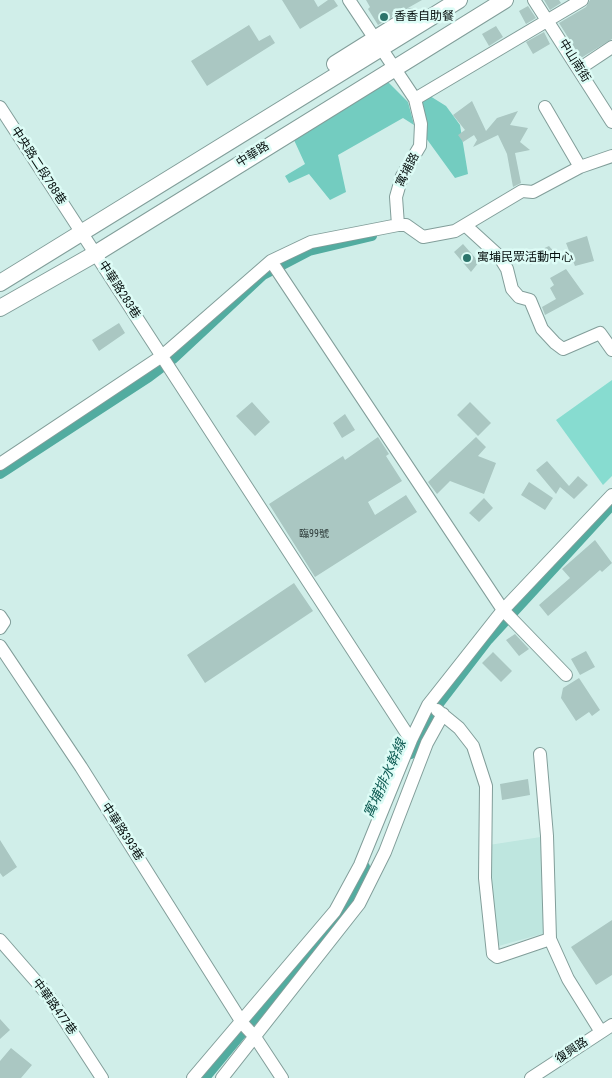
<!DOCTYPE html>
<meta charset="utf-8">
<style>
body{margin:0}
canvas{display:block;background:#d0eee9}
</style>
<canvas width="612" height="1078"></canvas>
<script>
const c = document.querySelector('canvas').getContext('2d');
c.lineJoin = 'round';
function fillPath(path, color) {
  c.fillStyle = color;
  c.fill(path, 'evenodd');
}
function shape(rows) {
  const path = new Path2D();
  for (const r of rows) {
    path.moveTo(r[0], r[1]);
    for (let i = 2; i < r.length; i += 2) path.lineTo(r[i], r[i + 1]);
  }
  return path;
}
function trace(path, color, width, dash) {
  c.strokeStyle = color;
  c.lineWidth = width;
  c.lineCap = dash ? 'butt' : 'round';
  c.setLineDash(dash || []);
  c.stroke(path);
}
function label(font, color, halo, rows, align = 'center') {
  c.font = font + ' "Roboto Condensed","Noto Sans TC",sans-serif';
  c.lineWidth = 5;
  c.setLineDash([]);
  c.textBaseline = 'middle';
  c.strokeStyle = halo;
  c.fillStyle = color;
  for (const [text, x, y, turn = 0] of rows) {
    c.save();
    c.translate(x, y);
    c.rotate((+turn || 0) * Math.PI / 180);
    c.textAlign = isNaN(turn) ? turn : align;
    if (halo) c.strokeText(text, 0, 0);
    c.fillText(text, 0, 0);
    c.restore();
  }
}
fillPath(shape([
 [547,836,549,932,495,947,489,845]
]), '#bee6df');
fillPath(shape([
 [612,380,612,476,603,485,556,420]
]), '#87dcd0');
fillPath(shape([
 [388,82,408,102,414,125,403,118,338,155,346,192,330,200,309,174,289,183,285,176,305,164,294,140],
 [430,96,446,106,460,125,468,174,455,178,426,138,421,102]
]), '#73ccc0');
trace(shape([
 [0,474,149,377,173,359,263,275,309,251,372,236],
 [411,754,435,709,488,640,612,505],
 [205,1078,328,929,356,889,365,867]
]), '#52aca0', 10);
fillPath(shape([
 [282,0,314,0,318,7,328,0,334,0,338,6,300,29],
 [366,0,422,0,378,25,368,9,370,7],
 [544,0,559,0,561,3,550,10],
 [590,0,612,0,612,39,581,58,559,23,586,7],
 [528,6,536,18,526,24,519,11],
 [249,25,259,41,270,35,275,43,207,86,191,61],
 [496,26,503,37,489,46,482,34],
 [544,32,550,44,533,54,526,42],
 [472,101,486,131,497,118,518,111,510,125,528,128,520,142,530,150,515,153,521,183,513,187,507,154,498,135,473,147,477,140,474,135,463,142,458,135,465,130,453,115],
 [587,236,594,261,575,266,566,243],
 [463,244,479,262,471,272,454,252],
 [549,246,555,253,530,265,527,256],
 [566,269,584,294,545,315,542,307,556,299,550,288,554,285,550,278],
 [119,323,125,333,99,351,92,340],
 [252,402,270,422,255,436,236,416],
 [470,402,491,423,478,436,457,415],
 [345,414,355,430,342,438,333,423],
 [378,437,389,454,386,456,402,481,368,502,375,515,406,495,417,512,315,577,269,504,343,456,345,460],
 [476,437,486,447,478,456,496,463,484,494,450,481,437,494,428,482],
 [547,461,569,486,578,476,588,485,574,499,560,487,556,494,536,470],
 [529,482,553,498,545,510,521,495],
 [484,498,493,508,479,522,469,513],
 [595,540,612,563,602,572,600,570,548,616,539,605,570,578,562,569],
 [294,583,313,611,205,683,187,655],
 [515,634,529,649,519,656,506,640],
 [586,651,595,667,580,675,571,659],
 [493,652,512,671,501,682,482,663],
 [579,678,600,710,592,716,589,712,576,721,561,698,563,688],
 [528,779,530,795,502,800,500,784],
 [0,840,17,867,3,877,0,873],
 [612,920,612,975,596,985,571,947],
 [0,1019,10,1030,0,1039],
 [11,1048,32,1065,21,1078,0,1078,0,1061]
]), '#aac7c2');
const minor = shape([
 [349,0,415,99,421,124,420,146,402,176,396,197,398,225,406,225,423,237,455,231,465,225,499,256,507,269,512,289,519,297,530,300,542,329,555,343,563,349,600,333,612,350],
 [534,0,612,122],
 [579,69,612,47],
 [415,99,582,0],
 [0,107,411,740],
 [545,107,580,167],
 [465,225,522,191,533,192,580,167,612,156],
 [271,261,503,610,566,675],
 [0,464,162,356,271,261,311,242,398,225],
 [0,616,4,622,0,628],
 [0,646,81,767,243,1024,255,1037,282,1078],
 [437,710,459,728,473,746,486,786,485,878,493,954,497,957,550,939],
 [540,754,547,836,550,939,568,979,601,1032],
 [0,940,48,995,102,1078],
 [193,1078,335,911,360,865,411,740,428,705,503,610,612,495],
 [222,1078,359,904,385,852,427,743,443,714],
 [531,1078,612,1025]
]);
const major = shape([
 [335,64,410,17],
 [0,283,459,0],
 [0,308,95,254,505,0]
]);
trace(minor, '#829e9a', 14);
trace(major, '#829e9a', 18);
trace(minor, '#fff', 12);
trace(major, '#fff', 16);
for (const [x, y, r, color] of [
 [384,17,5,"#2c746b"],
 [467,258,5,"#2c746b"]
]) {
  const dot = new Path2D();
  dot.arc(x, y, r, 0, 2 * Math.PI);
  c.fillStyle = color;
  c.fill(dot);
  trace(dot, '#ddfcf6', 2);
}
label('10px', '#2e3c3a', null, [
 ["臨99號",314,534]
]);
label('12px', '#050e0d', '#ddfcf6', [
 ["香香自助餐",394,17],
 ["寓埔民眾活動中心",477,258]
], 'left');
label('12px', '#050e0d', '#ddfcf6', [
 ["中山南街",574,61,58],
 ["中華路",253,155,-32],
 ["中央路二段788巷",38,166,57],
 ["寓埔路",408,170,-63],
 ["中華路283巷",119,290,57],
 ["中華路393巷",122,832,57],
 ["中華路477巷",54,1007,54],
 ["復興路",572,1051,-34]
]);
label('italic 14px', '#0c5a52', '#ddfcf6', [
 ["寓埔排水幹線",386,779,-66]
]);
</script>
